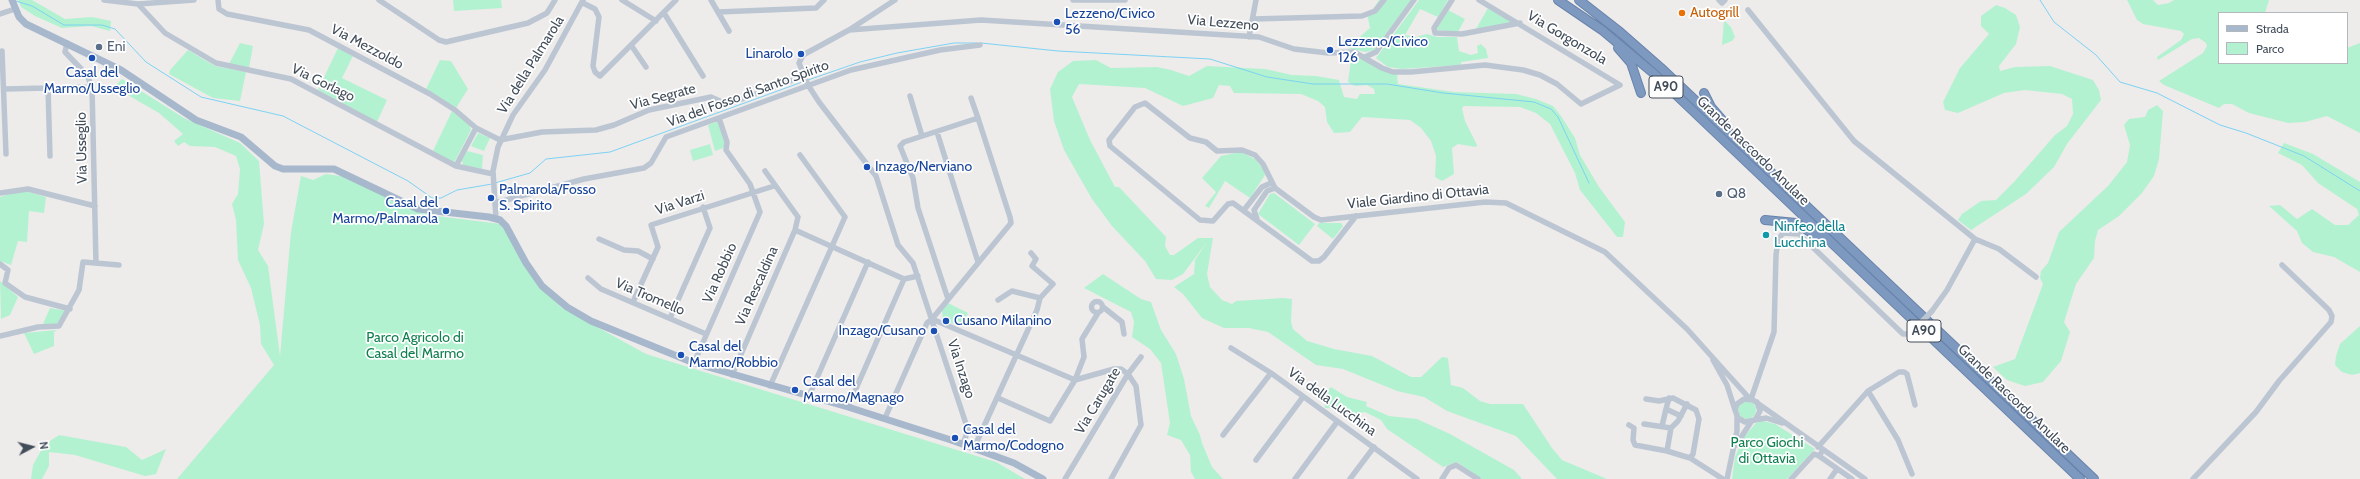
<!DOCTYPE html>
<style>
body{margin:0}
#map{position:relative;width:2360px;height:479px;overflow:hidden;background:#eeebeb;font-family:Cabin,sans-serif}
canvas{display:block}
.legend{position:absolute;left:2218px;top:12px;width:130px;height:52px;box-sizing:border-box;background:#fff;border:1px solid #b3b8bd;margin:0;padding:5px 7px;list-style:none;font-size:12px;color:#424d5a}
.legend li{display:flex;align-items:center;gap:8px;height:20px}
.legend b{width:20px;border:1px solid #b3b8bd}
.north{position:absolute;left:12px;top:427px;width:40px;height:40px;-webkit-text-stroke:3px #fff;paint-order:stroke;rotate:83deg;font-size:11px;font-weight:700;line-height:16px;text-align:center;color:#424d5a}
.north::after{content:'';display:block;margin:auto;width:14px;height:18px;background:#424d5a;clip-path:polygon(50% 0,100% 100%,50% 72%,0 100%)}
</style>
<div id="map">
<canvas width="2360" height="479"></canvas>
<ul class="legend">
<li><b style="height:5px;background:#a7b8cd"></b>Strada</li>
<li><b style="height:11px;background:#b3f2d0"></b>Parco</li>
</ul>
<div class="north">N</div>
</div>
<script>
const c = document.querySelector('canvas').getContext('2d');
c.lineJoin = 'round';
function fillPath(path, color) {
  c.fillStyle = color;
  c.fill(path, 'evenodd');
}
function shape(rows) {
  const path = new Path2D();
  for (const r of rows) {
    if (r.length === 3) {
      path.moveTo(r[0] + r[2], r[1]);
      path.arc(r[0], r[1], r[2], 0, 2 * Math.PI);
      continue;
    }
    path.moveTo(r[0], r[1]);
    for (let i = 2; i < r.length; i += 2) path.lineTo(r[i], r[i + 1]);
  }
  return path;
}
function trace(path, color, width, dash) {
  c.strokeStyle = color;
  c.lineWidth = width;
  c.lineCap = dash ? 'butt' : 'round';
  c.setLineDash(dash || []);
  c.stroke(path);
}
function label(font, color, halo, rows, align = 'center') {
  c.font = font + ' Cabin,sans-serif';
  c.lineWidth = 3.5;
  c.setLineDash([]);
  c.textBaseline = 'middle';
  c.strokeStyle = halo;
  c.fillStyle = color;
  for (const [text, x, y, turn = 0] of rows) {
    c.save();
    c.translate(x, y);
    c.rotate((+turn || 0) * Math.PI / 180);
    c.textAlign = isNaN(turn) ? turn : align;
    if (halo) c.strokeText(text, 0, 0);
    c.fillText(text, 0, 0);
    c.restore();
  }
}
fillPath(shape([
 [18,0,32,0,65,19,92,17,111,21,110,31,91,26,62,28,35,16,21,7],
 [453,0,501,0,502,8,454,11],
 [1379,0,1411,0,1374,50,1366,52,1347,48,1370,28,1367,13,1374,8],
 [1419,0,1448,0,1438,17,1420,9,1405,35,1416,37,1427,34,1437,37,1457,37,1459,51,1471,55,1478,53,1477,46,1481,44,1486,49,1488,58,1461,62,1461,65,1402,69,1388,67,1376,58],
 [2127,0,2153,0,2158,5,2169,3,2174,0,2269,0,2265,13,2219,13,2219,63,2347,63,2347,48,2360,43,2360,133,2327,116,2305,122,2288,123,2249,113,2232,104,2224,104,2219,108,2164,85,2159,81,2203,53,2207,46,2206,43,2199,38,2192,39,2158,60,2157,57,2181,40,2184,34,2181,31,2143,24,2137,20],
 [1996,5,2005,8,2016,15,2020,27,2016,44,1999,66,2000,71,2015,67,2050,66,2093,80,2099,90,2101,100,2067,144,2054,167,2026,194,1971,230,1958,220,1962,214,1981,201,1996,200,2014,182,2055,135,2067,126,2073,114,2072,99,2062,94,2025,90,2004,93,1958,113,1945,110,1943,102,1960,68,1989,34,1981,26,1981,16],
 [1488,8,1514,22,1476,29],
 [1448,10,1465,19,1458,32,1436,30],
 [1724,20,1731,27,1735,37,1732,41,1722,45],
 [240,43,253,46,249,68,229,64],
 [338,48,353,56,342,78,387,100,377,122,318,90],
 [188,50,215,66,246,72,240,101,213,98,169,74,170,70],
 [1354,54,1397,74,1398,84,1454,92,1516,94,1536,99,1553,106,1561,116,1575,138,1580,155,1599,187,1625,222,1623,237,1617,237,1580,190,1575,173,1550,124,1536,113,1520,107,1464,106,1462,108,1465,121,1477,145,1476,147,1458,144,1452,148,1454,174,1442,181,1435,177,1436,156,1431,141,1421,128,1410,120,1362,117,1350,132,1334,133,1327,122,1325,107,1318,101,1301,94,1234,93,1230,86,1219,85,1213,98,1183,106,1145,88,1079,84,1072,97,1090,140,1115,187,1119,187,1166,237,1165,246,1170,255,1174,255,1198,238,1213,238,1207,274,1210,287,1222,300,1232,304,1236,301,1283,298,1292,299,1291,322,1293,329,1307,341,1334,349,1372,356,1411,377,1421,377,1442,357,1448,358,1451,385,1463,388,1480,401,1490,404,1523,404,1552,448,1562,460,1607,479,1557,479,1516,436,1447,411,1424,397,1397,391,1343,369,1316,365,1268,332,1249,328,1224,328,1202,318,1183,294,1174,287,1194,274,1195,260,1207,242,1183,274,1172,280,1156,279,1145,261,1112,226,1092,199,1064,150,1054,121,1050,89,1058,72,1073,61,1096,60,1111,68,1157,67,1171,70,1189,76,1207,66,1265,69,1292,75,1316,76,1339,80,1344,97,1357,99,1360,94,1375,94,1374,89,1367,85,1355,86,1348,82,1351,59],
 [440,60,451,61,468,89,456,108,426,89],
 [122,79,184,118,240,143,259,161,264,224,258,250,268,266,280,356,291,232,301,176,313,180,326,174,347,177,405,207,428,215,501,224,534,279,561,307,646,354,996,462,1025,479,177,479,274,365,261,344,260,325,251,288,238,260,236,220,232,204,238,194,240,169,236,156,215,147,190,146,184,142,178,146,174,141,183,134,159,113,114,87],
 [2157,105,2163,111,2159,159,2154,176,2142,193,2119,216,2098,230,2095,241,2094,258,2076,284,2064,322,2070,332,2061,361,2043,382,2025,386,2007,380,1993,367,2015,359,2043,284,2040,278,2041,271,2048,263,2059,232,2108,186,2127,162,2130,145,2124,125,2129,119,2145,117,2148,110],
 [452,111,469,124,471,130,454,163,433,151],
 [718,121,726,147,715,151,708,125],
 [478,133,490,138,484,151,471,146],
 [2284,143,2313,154,2360,182,2360,272,2334,257,2313,252,2302,243,2297,231,2269,206,2280,205,2297,219,2312,209,2335,225,2348,225,2359,215,2357,209,2318,183,2302,165,2278,153],
 [710,144,713,155,693,161,690,150],
 [467,151,483,155,482,169,463,165,462,160],
 [1235,153,1243,153,1255,159,1264,170,1265,175,1250,198,1225,181,1209,208,1205,206,1216,192,1202,178,1221,156],
 [22,190,46,197,44,213,29,211,27,242,18,241,11,265,0,261,0,197],
 [1274,193,1315,224,1299,245,1258,214,1270,194],
 [1319,223,1341,223,1343,226,1333,239,1317,226],
 [1103,274,1141,299,1151,302,1161,330,1176,354,1184,379,1191,416,1200,435,1202,443,1212,467,1223,479,1195,479,1191,472,1190,455,1181,440,1167,435,1170,423,1161,363,1150,349,1132,337,1134,322,1131,312,1084,288],
 [0,281,18,297,10,315,1,319],
 [948,303,968,313,962,327,943,320,942,311],
 [50,308,67,311,57,325,43,324],
 [2360,326,2360,373,2352,375,2342,372,2335,365,2336,356,2340,344],
 [57,330,54,332,54,346,34,354,24,333],
 [1331,387,1347,397,1367,402,1366,406,1389,416,1417,419,1450,434,1514,470,1522,479,1481,479,1457,462,1443,467,1387,429,1381,420,1365,412,1349,415,1342,409,1325,408,1324,393],
 [1747,410,9],
 [1763,421,1775,424,1815,449,1787,479,1732,479,1735,457,1743,438,1756,423],
 [59,435,126,447,142,460,166,449,156,474,145,476,75,455,49,452,49,466,42,479,31,479,33,465,44,445]
]), '#b3f2d0');
trace(shape([
 [2040,0,2054,22,2096,55,2120,82,2157,93,2220,125,2246,133,2304,156,2360,191],
 [16,1,32,6,64,25,102,25,115,29,146,62,201,97,283,116,408,181,432,198,441,198,457,190,492,184],
 [981,43,1058,51,1210,59,1267,77,1313,84,1387,84,1443,93,1534,102,1551,109,1558,117,1589,183],
 [808,80,860,62,897,53,954,43,977,43],
 [495,183,530,173,546,159,610,152,805,81]
]), '#7cd2f2', 1);
const highway = shape([
 [1558,0,1602,30,1652,72,2080,479],
 [1579,0,1620,32,1661,68,2094,479],
 [1618,48,1631,63,1641,93],
 [1704,93,1711,107,1724,122],
 [1765,220,1796,223,1818,237]
]);
trace(highway, '#6984ab', 10);
trace(shape([
 [104,0,138,4,165,33,216,63,291,79,456,166,493,174],
 [218,0,219,9,227,14,309,30,430,94,455,110,476,128,500,140],
 [379,0,439,40,446,42,528,23,547,13,555,0],
 [622,0,656,21],
 [711,0,729,31],
 [895,0,849,30,803,55,799,63,808,85,819,102,876,176,898,245,913,263,968,430],
 [1073,0,1125,0],
 [1452,0,1434,28,1435,33,1462,34,1520,23],
 [1479,0,1620,85],
 [1719,0,1722,3,1725,0],
 [583,3,595,9,599,17,593,66,595,72,600,76,676,0],
 [138,4,194,0],
 [1748,10,1854,141,1975,239,1947,290,1932,311],
 [718,12,816,8,824,0],
 [664,13,703,76],
 [0,14,15,9],
 [1253,19,1362,16,1375,11,1384,0],
 [849,30,981,20,1259,37,1294,49,1328,53,1354,52,1382,68,1393,72,1411,72,1485,65,1523,70,1540,75,1557,84,1581,104,1620,85],
 [1249,37,1256,0],
 [67,43,65,52,87,75,92,87,96,263],
 [631,45,646,67],
 [2,51,6,154],
 [1365,57,1376,52,1414,0],
 [48,88,50,156],
 [4,89,92,87],
 [910,96,922,136],
 [971,98,978,118],
 [937,132,978,262],
 [500,140,542,132,596,130,614,125,649,110,711,97,722,102,731,103,804,76],
 [456,166,476,128],
 [765,171,798,217,795,230,904,279,918,276],
 [1275,188,1263,164,1255,155,1242,150,1217,151,1206,142,1190,138,1145,103,1135,107,1109,140,1110,146,1200,220,1213,221,1228,204,1233,203,1312,261,1319,261,1324,257,1356,216],
 [0,193,28,189,95,206],
 [495,203,584,179,644,168,651,163,666,137,851,70,940,50,980,45],
 [1244,210,1262,187,1271,183],
 [496,219,493,171,498,147,513,115,545,70,583,0],
 [1257,219,1254,210,1267,191,1275,188,1314,217,1321,220,1485,202,1506,203,1605,252,1687,329,1750,399],
 [599,239,624,250,638,251,653,259],
 [1975,239,1999,249,2036,277],
 [0,264,8,270,5,283,25,297,70,309],
 [588,278,601,289,706,334],
 [998,300,1012,291,1040,298],
 [1097,307,5.5],
 [633,302,658,247,651,225,774,186],
 [1103,307,1122,322,1124,334],
 [670,318,710,228,703,207],
 [932,319,1075,380,1114,369,1121,369,1128,374,1136,386,1141,425,1111,479],
 [0,336,38,327,59,326,79,290,83,262,119,265],
 [1231,348,1271,373,1417,479],
 [1713,360,1727,385,1735,410],
 [694,363,760,212,750,184,726,150,727,142,719,118],
 [732,375,795,230],
 [770,386,845,217,800,155],
 [1868,391,1898,440,1912,474],
 [809,396,868,262],
 [998,398,1050,421,1075,380,1084,357,1082,339,1098,313],
 [1669,398,1666,409,1681,416],
 [1646,399,1659,401,1673,398,1696,410,1699,419,1693,454,1690,458],
 [1751,399,1774,332,1776,255,1778,240,1783,233,1799,234,1903,334,1910,334],
 [1757,402,1760,411,1755,420,1745,422,1738,418,1735,410,1737,404,1744,399,1753,400,1865,479],
 [848,407,904,279],
 [885,418,927,323,932,319,1011,223,1010,217,978,118,904,142,900,146,913,178,918,208,948,299],
 [1755,420,1766,418,1782,423],
 [1644,424,1671,428,1667,451],
 [1629,425,1634,428,1633,440,1635,445,1667,451,1690,458,1723,479],
 [1662,426,1666,409],
 [1671,428,1678,421,1687,404],
 [968,430,980,435],
 [1223,435,1271,373],
 [963,444,968,430],
 [1736,445,1751,422],
 [1818,447,1868,391,1899,372,1904,372,1907,374,1915,405],
 [974,448,1037,310,1040,298,1053,284,1032,266,1036,259,1031,253],
 [1823,450,1819,456,1852,479],
 [1256,460,1303,397],
 [1065,479,1128,374,1141,357],
 [1295,479,1337,422],
 [1350,479,1374,447],
 [1442,479,1449,468,1456,465,1478,479],
 [1727,479,1737,431,1737,416],
 [1791,479,1814,454,1819,456],
 [1830,479,1837,469],
 [2193,479,2256,412,2279,381,2331,322,2332,316,2329,310,2282,265]
]), '#bcc6d2', 5.5);
trace(shape([
 [12,0,19,17,26,24,121,70,196,120,241,137,275,166,283,169,334,169,418,209,489,217,500,220,506,226,526,263,542,286,567,307,591,321,694,363,848,407,954,441,1014,463,1043,479]
]), '#a7b8cd', 7);
trace(highway, '#7e99bf', 8);
trace(shape([
 [1910,334,1932,311]
]), '#bcc6d2', 5.5);
for (const [x, y, r, color] of [
 [1682,13,4,"#e8710a"],
 [1057,22,4,"#1a4fb4"],
 [99,47,4,"#5c6f8a"],
 [1330,50,4,"#1a4fb4"],
 [801,54,4,"#1a4fb4"],
 [92,58,4,"#1a4fb4"],
 [867,167,4,"#1a4fb4"],
 [1719,194,4,"#5c6f8a"],
 [491,198,4,"#1a4fb4"],
 [446,211,4,"#1a4fb4"],
 [1766,235,4,"#0f9aa8"],
 [946,321,4,"#1a4fb4"],
 [934,331,4,"#1a4fb4"],
 [681,355,4,"#1a4fb4"],
 [795,390,4,"#1a4fb4"],
 [955,438,4,"#1a4fb4"]
]) {
  const dot = new Path2D();
  dot.arc(x, y, r, 0, 2 * Math.PI);
  c.fillStyle = color;
  c.fill(dot);
  trace(dot, '#fff', 1.5);
}
for (const [x, y, w] of [
 [1666,87,34],
 [1924,331,34]
]) {
  const box = new Path2D();
  box.roundRect(x - w / 2, y - 11, w, 22, 3);
  c.fillStyle = '#fff';
  c.fill(box);
  trace(box, '#424d5a', 1);
}
label('bold 13px', '#424d5a', null, [
 ["A90",1666,87],
 ["A90",1924,331]
]);
label('14px', '#c56008', '#fff', [
 ["Autogrill",1690,13]
], 'left');
label('14px', '#164399', '#fff', [
 ["Lezzeno/Civico",1065,14],
 ["56",1065,30],
 ["Lezzeno/Civico",1338,42],
 ["126",1338,58],
 ["Linarolo",793,54,"right"],
 ["Casal del",92,73,"center"],
 ["Marmo/Usseglio",92,89,"center"],
 ["Inzago/Nerviano",875,167],
 ["Palmarola/Fosso",499,190],
 ["S. Spirito",499,206],
 ["Casal del",438,203,"right"],
 ["Marmo/Palmarola",438,219,"right"],
 ["Cusano Milanino",954,321],
 ["Inzago/Cusano",926,331,"right"],
 ["Casal del",689,347],
 ["Marmo/Robbio",689,363],
 ["Casal del",803,382],
 ["Marmo/Magnago",803,398],
 ["Casal del",963,430],
 ["Marmo/Codogno",963,446]
], 'left');
label('14px', '#424d5a', '#fff', [
 ["Via Lezzeno",1223,23,5],
 ["Via Gorgonzola",1567,38,31],
 ["Via Mezzoldo",367,47,28],
 ["Via della Palmarola",531,65,-58],
 ["Via Gorlago",323,83,26],
 ["Via del Fosso di Santo Spirito",748,94,-20],
 ["Via Segrate",663,97,-15],
 ["Via Usseglio",82,148,-91],
 ["Grande Raccordo Anulare",1753,151,44],
 ["Viale Giardino di Ottavia",1418,197,-6],
 ["Via Varzi",680,203,-18],
 ["Via Robbio",720,273,-66],
 ["Via Rescaldina",757,286,-66],
 ["Via Tromello",650,297,23],
 ["Via Inzago",961,369,72],
 ["Grande Raccordo Anulare",2014,399,44],
 ["Via Carugate",1098,401,-59],
 ["Via della Lucchina",1332,402,36]
]);
label('14px', '#4e5e75', '#fff', [
 ["Eni",107,47],
 ["Q8",1727,194]
], 'left');
label('14px', '#0d838f', '#fff', [
 ["Ninfeo della",1774,227],
 ["Lucchina",1774,243]
], 'left');
label('14px', '#0f7f4f', '#fff', [
 ["Parco Agricolo di",415,338],
 ["Casal del Marmo",415,354],
 ["Parco Giochi",1767,443],
 ["di Ottavia",1767,459]
]);
</script>
